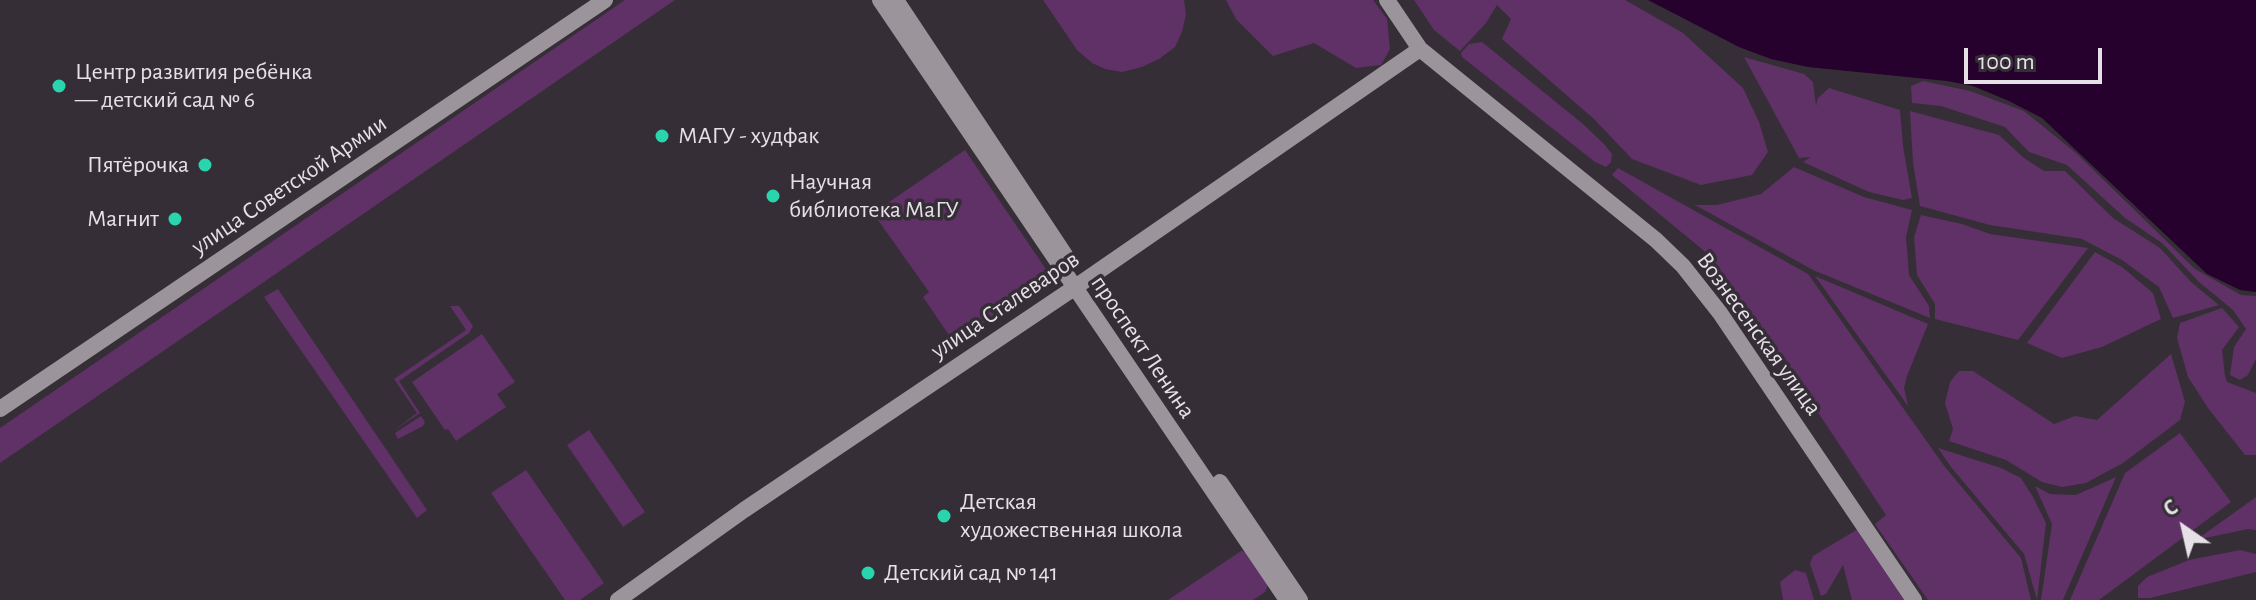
<!DOCTYPE html>
<meta charset="utf-8">
<style>
body{margin:0}
#map{position:relative;width:2256px;height:600px;overflow:hidden;background:#352e36;font-family:"Alegreya Sans",sans-serif}
canvas{display:block}
.north{position:absolute;left:2144px;top:488px;width:80px;height:80px;-webkit-text-stroke:6px #352e36;paint-order:stroke;rotate:326deg;font-size:22px;font-weight:700;line-height:32px;text-align:center;color:#e5e1e6}
.north::after{content:'';display:block;margin:auto;width:28px;height:36px;background:#e5e1e6;clip-path:polygon(50% 0,100% 100%,50% 72%,0 100%)}
.scale{position:absolute;left:1964px;top:48px;width:138px;height:36px;box-sizing:border-box;border:4px solid #e5e1e6;border-top:0;padding-left:10px;font-size:24px;line-height:28px;white-space:nowrap;color:#e5e1e6;-webkit-text-stroke:6px #352e36;paint-order:stroke}
</style>
<div id="map">
<canvas width="2256" height="600"></canvas>
<div class="north">С</div>
<div class="scale">100 m</div>
</div>
<script>
const c = document.querySelector('canvas').getContext('2d');
c.lineJoin = 'round';
function fillPath(path, color) {
  c.fillStyle = color;
  c.fill(path, 'evenodd');
}
function shape(rows) {
  const path = new Path2D();
  for (const r of rows) {
    path.moveTo(r[0], r[1]);
    for (let i = 2; i < r.length; i += 2) path.lineTo(r[i], r[i + 1]);
  }
  return path;
}
function trace(path, color, width, dash) {
  c.strokeStyle = color;
  c.lineWidth = width;
  c.lineCap = dash ? 'butt' : 'round';
  c.setLineDash(dash || []);
  c.stroke(path);
}
function label(font, color, halo, rows, align = 'center') {
  c.font = font + ' "Alegreya Sans",sans-serif';
  c.lineWidth = 7;
  c.setLineDash([]);
  c.textBaseline = 'middle';
  c.strokeStyle = halo;
  c.fillStyle = color;
  for (const [text, x, y, turn = 0] of rows) {
    c.save();
    c.translate(x, y);
    c.rotate((+turn || 0) * Math.PI / 180);
    c.textAlign = isNaN(turn) ? turn : align;
    if (halo) c.strokeText(text, 0, 0);
    c.fillText(text, 0, 0);
    c.restore();
  }
}
fillPath(shape([
 [625,0,675,0,0,463,0,428],
 [1043,0,1184,0,1186,14,1182,32,1175,47,1159,59,1142,67,1122,72,1105,69,1092,63,1077,50],
 [1226,0,1373,0,1387,19,1390,49,1381,65,1356,68,1314,43,1273,56,1236,19],
 [1414,0,1625,0,1683,33,1743,88,1759,122,1768,152,1752,175,1701,185,1632,159,1594,119,1502,39,1511,19,1497,5,1486,23,1460,51,1434,30],
 [1482,42,1583,124,1604,144,1612,154,1611,162,1606,167,1595,162,1462,57,1461,53,1469,44],
 [1744,57,1804,74,1813,82,1816,106,1818,98,1829,88,1900,110,1903,146,1912,198,1903,200,1869,192,1803,162,1811,157,1799,158],
 [1923,81,1970,91,2024,111,2076,153,2195,269,2241,295,2256,296,2256,359,2248,375,2240,380,2230,375,2234,347,2246,329,2233,310,2199,282,2162,243,2125,218,2067,165,2029,152,2005,127,1941,106,1912,103,1911,86],
 [1910,111,1999,135,2024,158,2044,171,2065,171,2113,218,2160,248,2191,282,2219,305,2173,318,2159,287,2122,260,2082,239,1990,225,1920,206,1913,163],
 [965,150,1052,278,955,344,923,297,929,292,873,213],
 [1794,167,1864,197,1912,210,1906,237,1909,275,1929,306,1930,318,1813,270,1695,205,1717,205,1761,194],
 [1618,168,1808,274,1945,467,2021,558,2031,600,1928,600,1875,524,1886,515,1776,349,1703,250,1612,175],
 [1921,215,1962,224,1990,234,2088,248,2018,340,1935,319,1935,304,1917,275,1914,237],
 [2095,252,2122,267,2153,293,2161,319,2102,347,2062,358,2027,343],
 [1815,276,1928,324,1907,376,1904,388,1908,406],
 [278,289,427,510,417,518,264,297],
 [450,306,459,306,473,326,469,333,399,381,420,413,393,431,417,413,394,379,466,330],
 [2222,308,2239,327,2222,350,2225,376,2227,382,2256,393,2256,455,2245,455,2208,408,2188,377,2177,338,2180,323],
 [482,334,515,382,497,394,506,407,456,441,448,429,445,430,412,382],
 [2171,354,2185,402,2180,420,2123,463,2086,483,2062,487,2042,482,2006,460,1949,441,1953,429,1945,403,1950,382,1959,371,1973,371,2054,424,2075,416,2097,420],
 [421,416,425,422,423,426,398,439,395,433],
 [589,430,645,512,623,527,567,445],
 [2180,433,2231,502,2099,600,2070,600,2125,473],
 [1938,448,2001,468,2021,478,2033,497,2046,523,2037,600,2024,554,1951,467],
 [526,470,604,583,580,600,565,600,491,493],
 [2116,477,2063,600,2041,600,2052,524,2035,486,2050,494,2076,495],
 [2256,497,2256,530,2248,529,2196,540],
 [1858,529,1907,600,1852,600,1843,565,1826,594,1821,596,1810,564,1813,556],
 [2240,550,2256,554,2256,572,2150,598,2138,598,2138,586,2147,577,2189,560],
 [1241,551,1247,552,1268,585,1265,592,1253,600,1168,600],
 [1795,570,1806,573,1814,600,1783,600,1780,582]
]), '#603167');
fillPath(shape([
 [1648,0,2256,0,2256,292,2240,290,2207,274,2042,118,2009,101,1973,86,1947,81,1808,67,1771,59,1739,47]
]), '#26012d');
trace(shape([
 [880,0,1287,600],
 [896,0,1065,255],
 [1387,0,1420,49,1656,240,1683,266,1720,313,1914,600],
 [0,409,605,0],
 [1220,482,1300,600],
 [618,600,744,510,1074,288,1420,49]
]), '#9b959b', 16);
for (const [x, y, r, color] of [
 [59,86,8,"#29d5ad"],
 [662,136,8,"#29d5ad"],
 [205,165,8,"#29d5ad"],
 [773,196,8,"#29d5ad"],
 [175,219,8,"#29d5ad"],
 [944,516,8,"#29d5ad"],
 [868,573,8,"#29d5ad"]
]) {
  const dot = new Path2D();
  dot.arc(x, y, r, 0, 2 * Math.PI);
  c.fillStyle = color;
  c.fill(dot);
  trace(dot, '#352e36', 3);
}
label('24px', '#e5e1e6', '#352e36', [
 ["Центр развития ребёнка",75,72],
 ["— детский сад № 6",75,100],
 ["МАГУ - худфак",678,136],
 ["Пятёрочка",189,165,"right"],
 ["Научная",789,182],
 ["библиотека МаГУ",789,210],
 ["Магнит",159,219,"right"],
 ["Детская",960,502],
 ["художественная школа",960,530],
 ["Детский сад № 141",884,573]
], 'left');
label('24px', '#e5e1e6', '#352e36', [
 ["улица Советской Армии",289,185,-34],
 ["улица Сталеваров",1005,305,-34],
 ["Вознесенская улица",1759,334,54],
 ["проспект Ленина",1143,347,56]
]);
</script>
